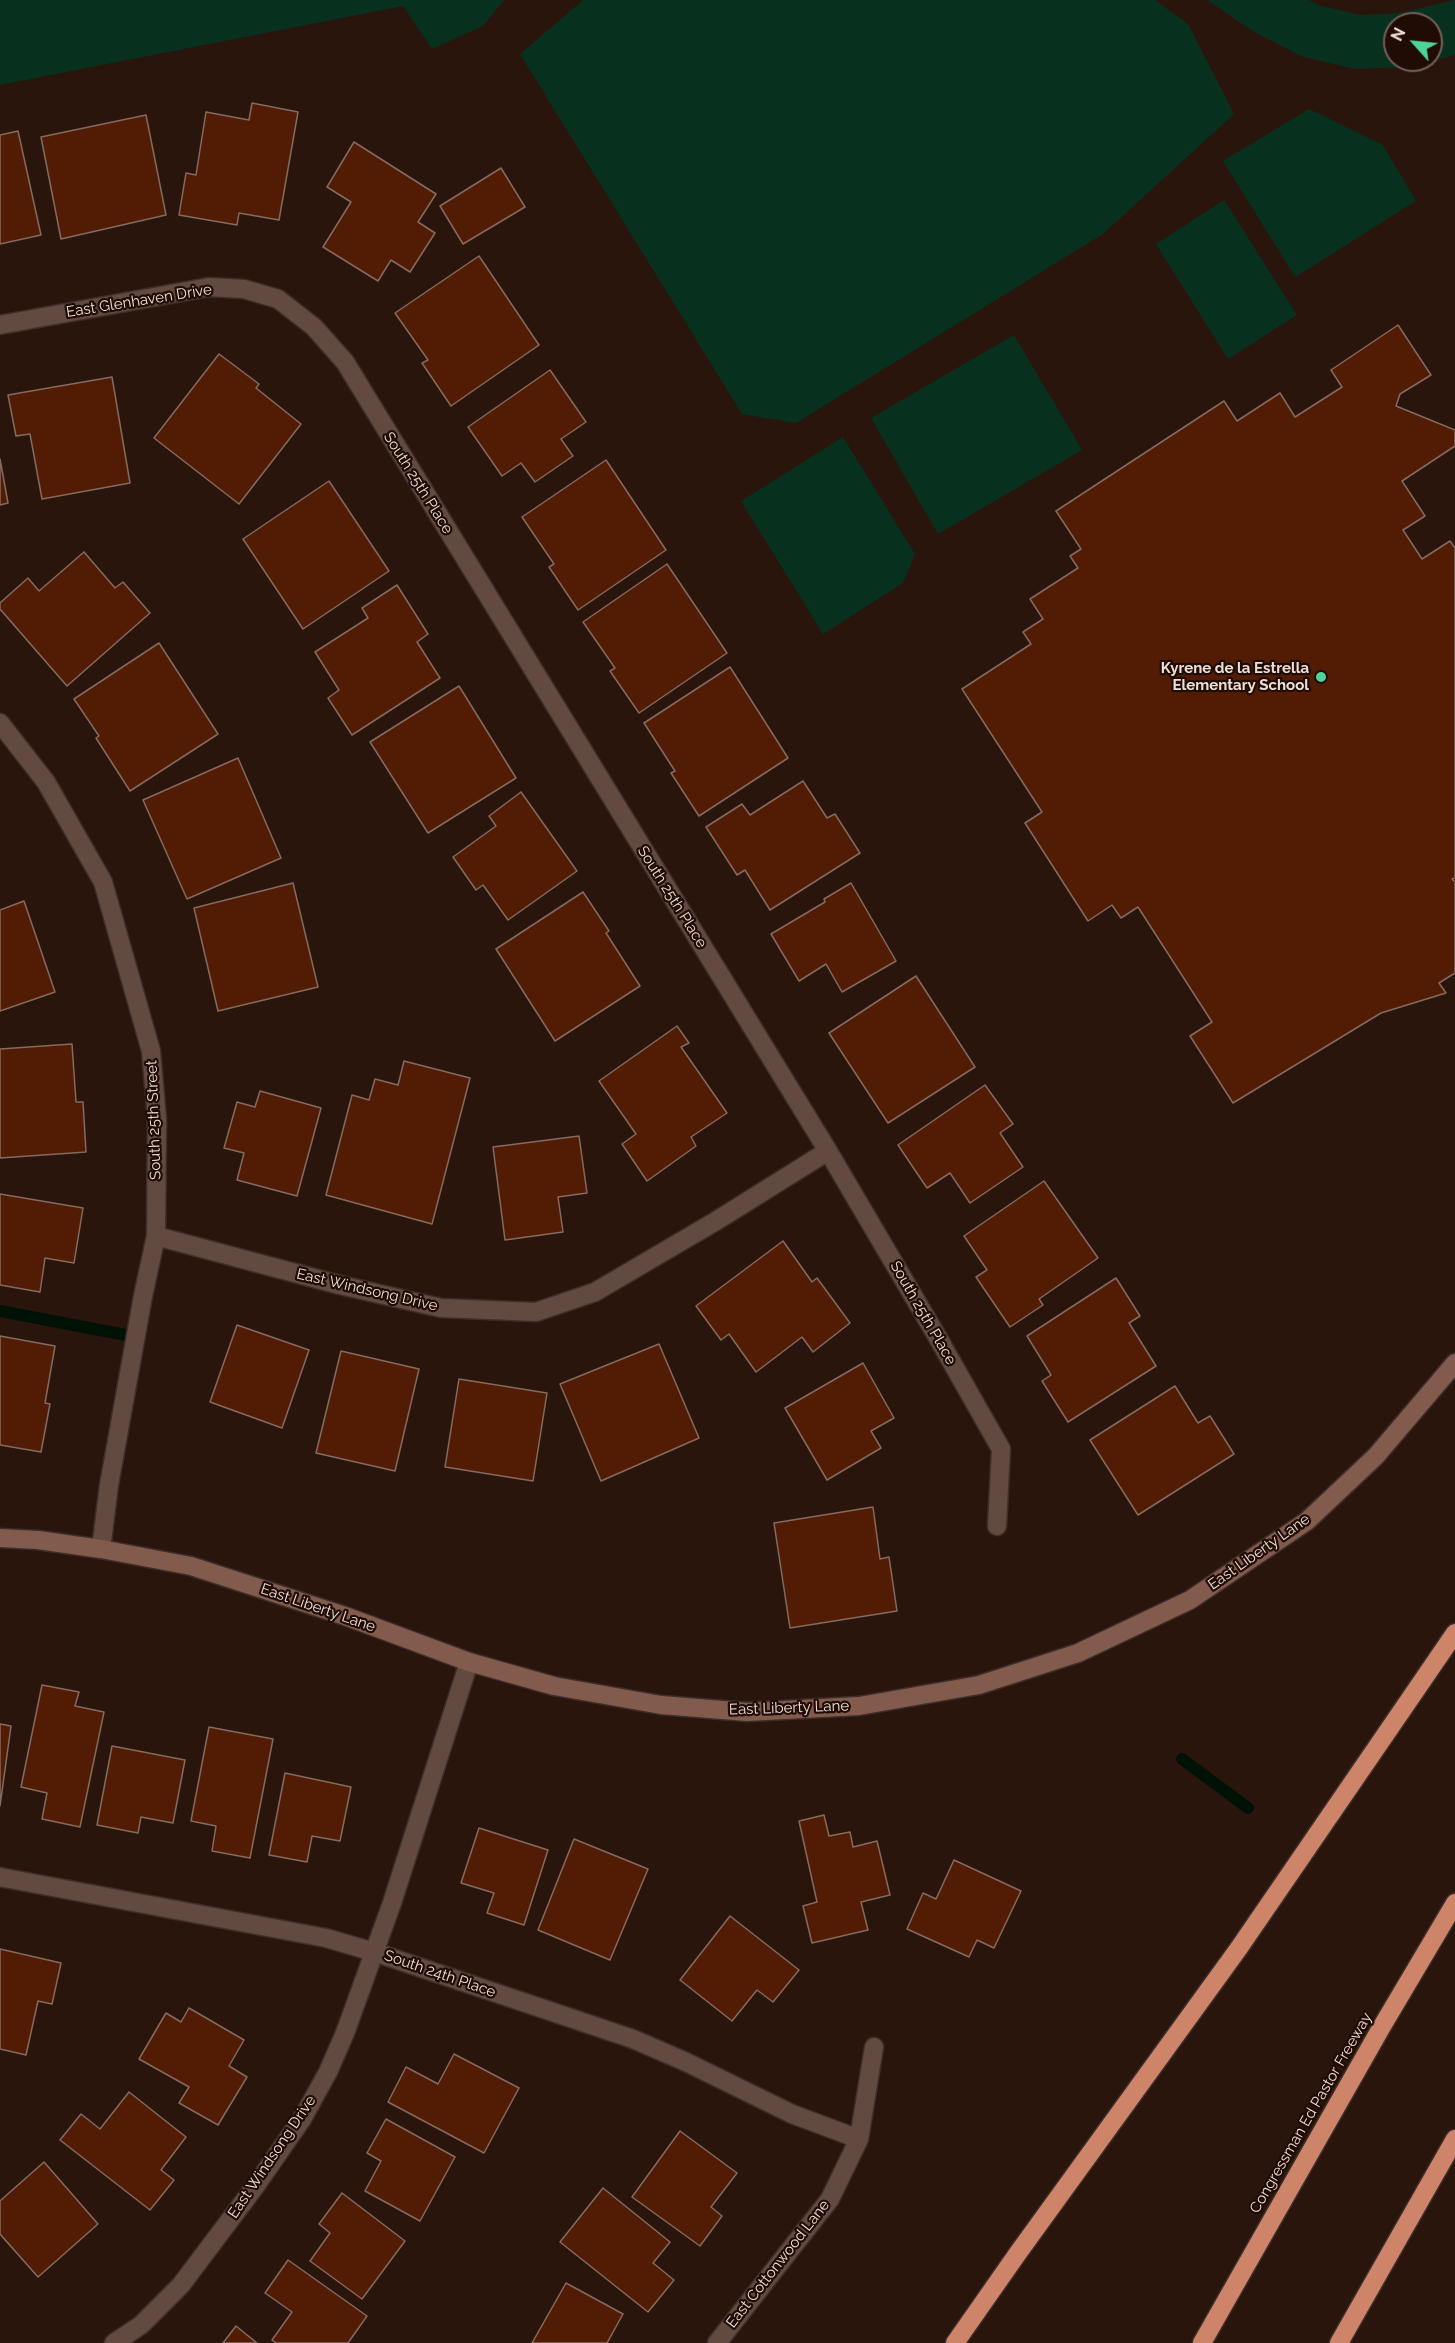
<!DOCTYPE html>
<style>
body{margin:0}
#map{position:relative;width:1455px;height:2343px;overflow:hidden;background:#2a150d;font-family:Raleway,sans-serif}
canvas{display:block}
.north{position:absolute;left:1383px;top:12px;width:60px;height:60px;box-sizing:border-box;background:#200c05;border:2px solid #726059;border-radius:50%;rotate:297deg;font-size:16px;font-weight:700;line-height:24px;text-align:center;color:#edded8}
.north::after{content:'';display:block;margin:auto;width:21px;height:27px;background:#4ed399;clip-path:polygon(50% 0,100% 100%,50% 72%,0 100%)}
</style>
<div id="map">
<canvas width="1455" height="2343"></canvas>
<div class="north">N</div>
</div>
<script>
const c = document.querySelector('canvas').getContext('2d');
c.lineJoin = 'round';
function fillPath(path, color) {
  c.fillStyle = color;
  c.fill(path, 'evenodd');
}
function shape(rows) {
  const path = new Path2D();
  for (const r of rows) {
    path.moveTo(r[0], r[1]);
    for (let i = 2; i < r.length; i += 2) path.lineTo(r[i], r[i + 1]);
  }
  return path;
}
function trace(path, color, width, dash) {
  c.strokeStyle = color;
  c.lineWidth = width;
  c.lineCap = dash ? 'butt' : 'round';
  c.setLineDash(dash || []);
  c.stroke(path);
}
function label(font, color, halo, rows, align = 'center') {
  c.font = font + ' Raleway,sans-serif';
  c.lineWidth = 4.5;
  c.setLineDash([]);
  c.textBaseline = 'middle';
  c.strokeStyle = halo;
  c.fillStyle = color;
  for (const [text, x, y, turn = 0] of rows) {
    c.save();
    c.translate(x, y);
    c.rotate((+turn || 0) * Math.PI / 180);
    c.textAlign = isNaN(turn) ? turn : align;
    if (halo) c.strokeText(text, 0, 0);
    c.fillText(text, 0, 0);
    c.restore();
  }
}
fillPath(shape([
 [0,0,504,0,483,26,432,49,403,6,0,85],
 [583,0,1155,0,1188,24,1234,114,1103,234,796,423,742,414,520,54],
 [1207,0,1309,0,1321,6,1361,15,1400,13,1455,0,1455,55,1408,67,1356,69,1303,57,1251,30],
 [1395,24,1431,24,1431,60,1395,60],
 [1309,109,1383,145,1416,201,1295,277,1223,161],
 [1224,200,1297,315,1228,359,1156,244],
 [1014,335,1082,450,938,534,871,418],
 [843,437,915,554,903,583,823,634,741,501]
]), '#08301f');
trace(shape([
 [0,1311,136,1337],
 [1182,1759,1248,1808]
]), '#001206', 12);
const building = shape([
 [252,103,298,112,279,220,239,213,237,225,179,215,186,173,196,175,206,112,249,120,252,103],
 [146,115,166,215,61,239,41,137,146,115],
 [18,131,41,235,0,244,0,135,18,131],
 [354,142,436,194,418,222,435,233,410,272,391,260,378,281,323,247,351,202,327,187,354,142],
 [501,168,525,207,463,244,440,206,501,168],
 [479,256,539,345,451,406,422,363,428,360,395,313,479,256],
 [1398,325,1431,375,1400,394,1396,406,1455,430,1455,446,1402,481,1425,516,1403,530,1422,559,1450,541,1455,548,1455,878,1452,879,1455,882,1455,973,1439,983,1446,993,1381,1013,1233,1103,1190,1036,1212,1022,1138,907,1121,918,1112,905,1088,921,1025,823,1042,812,962,689,1031,644,1023,632,1043,619,1030,599,1078,568,1070,556,1081,549,1056,511,1224,401,1237,421,1280,393,1295,417,1342,387,1331,370,1398,325],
 [219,354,259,384,256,388,301,424,239,504,154,438,219,354],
 [550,370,586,422,561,439,573,456,535,482,521,463,502,476,468,427,550,370],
 [112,377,130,483,42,499,30,434,16,436,8,395,112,377],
 [0,459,8,503,0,505,0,459],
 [606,460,666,550,578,610,549,567,554,564,522,517,606,460],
 [329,481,389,571,303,629,243,539,329,481],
 [84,552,115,588,123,582,150,613,67,686,0,609,0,603,28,578,39,591,84,552],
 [667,564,727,653,639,713,610,671,615,668,583,622,667,564],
 [397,585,428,634,417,642,440,678,352,735,328,698,339,690,315,652,368,618,362,608,397,585],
 [159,643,218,734,130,791,96,738,99,736,74,699,159,643],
 [730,667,788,758,699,816,671,773,675,771,644,723,730,667],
 [459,686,516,778,428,833,370,742,459,686],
 [238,758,281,858,187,899,143,800,238,758],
 [803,781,827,818,835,814,860,853,770,910,745,870,737,875,706,827,742,804,750,815,803,781],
 [521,792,577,871,508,920,483,885,476,890,453,857,496,826,489,816,521,792],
 [293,883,318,987,218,1011,194,908,293,883],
 [851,883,896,961,842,992,826,964,799,981,771,934,825,902,824,899,851,883],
 [583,892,609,931,606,933,640,986,555,1041,496,949,583,892],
 [24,901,55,992,0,1011,0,910,24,901],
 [916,976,975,1067,888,1123,829,1033,916,976],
 [677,1026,689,1043,681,1047,727,1113,691,1137,696,1146,647,1181,622,1144,636,1134,599,1081,677,1026],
 [72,1044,76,1102,83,1102,86,1152,0,1158,0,1049,72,1044],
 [404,1061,470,1078,432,1224,326,1195,352,1095,369,1100,375,1079,398,1085,404,1061],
 [985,1085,1013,1124,1000,1133,1023,1167,970,1203,950,1173,927,1188,898,1145,985,1085],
 [260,1091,321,1108,297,1196,237,1180,244,1153,224,1148,237,1102,255,1107,260,1091],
 [579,1136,587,1193,558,1197,563,1232,505,1240,493,1147,579,1136],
 [1044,1181,1098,1258,1039,1299,1043,1305,1010,1327,976,1277,987,1270,964,1236,1044,1181],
 [0,1194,83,1208,74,1263,45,1258,40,1292,0,1285,0,1194],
 [783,1241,812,1282,817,1278,850,1323,813,1352,802,1337,756,1372,729,1334,721,1340,696,1306,783,1241],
 [1116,1278,1140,1316,1129,1323,1156,1366,1068,1422,1042,1381,1051,1375,1027,1336,1116,1278],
 [237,1325,309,1350,282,1428,210,1402,237,1325],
 [0,1336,55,1346,45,1403,50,1404,41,1452,0,1445,0,1336],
 [659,1344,699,1438,601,1481,560,1384,659,1344],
 [341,1351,419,1369,395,1471,316,1453,341,1351],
 [863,1363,894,1418,871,1431,881,1448,827,1480,785,1408,863,1363],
 [459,1379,547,1393,533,1481,445,1467,459,1379],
 [1175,1386,1198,1423,1210,1416,1234,1454,1138,1515,1090,1440,1175,1386],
 [873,1507,880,1559,889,1557,897,1611,790,1628,774,1523,873,1507],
 [42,1685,79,1692,75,1706,104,1712,80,1827,42,1819,47,1793,21,1787,42,1685],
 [0,1724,11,1726,0,1806,0,1724],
 [209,1727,273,1739,250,1858,212,1851,216,1826,191,1821,209,1727],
 [112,1746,185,1760,173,1823,141,1817,138,1833,97,1825,112,1746],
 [285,1773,351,1787,340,1841,312,1836,307,1862,269,1855,285,1773],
 [824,1815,829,1836,850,1832,853,1847,877,1841,890,1895,861,1902,868,1930,812,1943,803,1906,817,1902,799,1821,824,1815],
 [479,1828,548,1850,524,1925,487,1913,494,1893,461,1883,479,1828],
 [574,1839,648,1869,610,1960,538,1930,574,1839],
 [954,1860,1021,1891,994,1948,977,1940,969,1957,907,1929,923,1893,936,1899,954,1860],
 [730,1916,799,1970,773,2002,757,1990,732,2021,680,1980,730,1916],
 [0,1949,61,1963,52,2004,38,2001,26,2055,0,2049,0,1949],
 [189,2008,244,2040,229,2066,247,2077,218,2125,179,2103,189,2087,139,2059,166,2013,181,2022,189,2008],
 [454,2054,519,2088,484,2153,388,2102,406,2067,438,2084,454,2054],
 [129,2092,186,2137,161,2170,174,2180,150,2210,60,2140,81,2114,100,2129,129,2092],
 [386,2119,455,2157,420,2221,365,2191,381,2161,367,2153,386,2119],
 [680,2131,737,2173,711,2207,722,2216,700,2246,632,2197,680,2131],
 [44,2162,98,2224,38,2277,0,2234,0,2201,44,2162],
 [603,2188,670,2242,653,2263,674,2280,648,2312,560,2242,603,2188],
 [342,2193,405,2241,362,2299,310,2261,330,2233,319,2224,342,2193],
 [288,2260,367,2316,348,2343,276,2343,272,2340,292,2312,265,2293,288,2260],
 [566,2283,623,2314,607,2343,532,2343,566,2283],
 [236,2326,257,2343,223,2343,236,2326]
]);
fillPath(building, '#521c04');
trace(building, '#856a60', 1.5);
const street = shape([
 [0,325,209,287,244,289,278,299,314,327,345,362,828,1151,938,1338,1001,1449,997,1526],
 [0,723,46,782,103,882,151,1051,157,1119,156,1236,143,1296,109,1485,101,1549],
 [156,1236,340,1285,441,1308,536,1312,595,1292,716,1221,828,1151],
 [0,1877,326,1938,374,1952,633,2039,686,2062,792,2114,859,2139],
 [114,2343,141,2325,181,2285,254,2188,302,2119,328,2072,345,2033,392,1903,469,1662],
 [717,2343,830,2199,859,2139,874,2047]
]);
const secondary = shape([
 [0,1538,38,1540,101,1549,191,1566,345,1616,469,1662,554,1686,661,1705,747,1712,859,1706,979,1685,1078,1653,1190,1600,1307,1521,1376,1456,1455,1363]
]);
const highway = shape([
 [955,2343,1018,2253,1239,1948,1455,1633],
 [1202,2343,1381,2028,1455,1903],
 [1339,2343,1455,2139]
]);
trace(street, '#3d2e2b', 21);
trace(secondary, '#3d2e2b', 21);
trace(highway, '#3d2e2b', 21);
trace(street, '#634a41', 18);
trace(secondary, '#835b4d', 18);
trace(highway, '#cd8469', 18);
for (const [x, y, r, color] of [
 [1321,677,6,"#4ed399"]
]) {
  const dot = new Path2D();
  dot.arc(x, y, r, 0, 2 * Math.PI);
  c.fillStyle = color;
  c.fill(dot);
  trace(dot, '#200c05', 2);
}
label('15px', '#edded8', '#200c05', [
 ["East Glenhaven Drive",139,301,-9],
 ["South 25th Place",418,483,58],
 ["South 25th Place",672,897,58],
 ["South 25th Street",154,1120,-92],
 ["East Windsong Drive",367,1290,13],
 ["South 25th Place",923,1313,60],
 ["East Liberty Lane",1259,1552,-35],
 ["East Liberty Lane",318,1608,19],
 ["East Liberty Lane",789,1708,-2],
 ["South 24th Place",440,1974,19],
 ["Congressman Ed Pastor Freeway",1311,2113,-60],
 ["East Windsong Drive",272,2157,-56],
 ["East Cottonwood Lane",778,2264,-52]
]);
label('bold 15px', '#edded8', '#200c05', [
 ["Kyrene de la Estrella",1309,668],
 ["Elementary School",1309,685]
], 'right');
</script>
